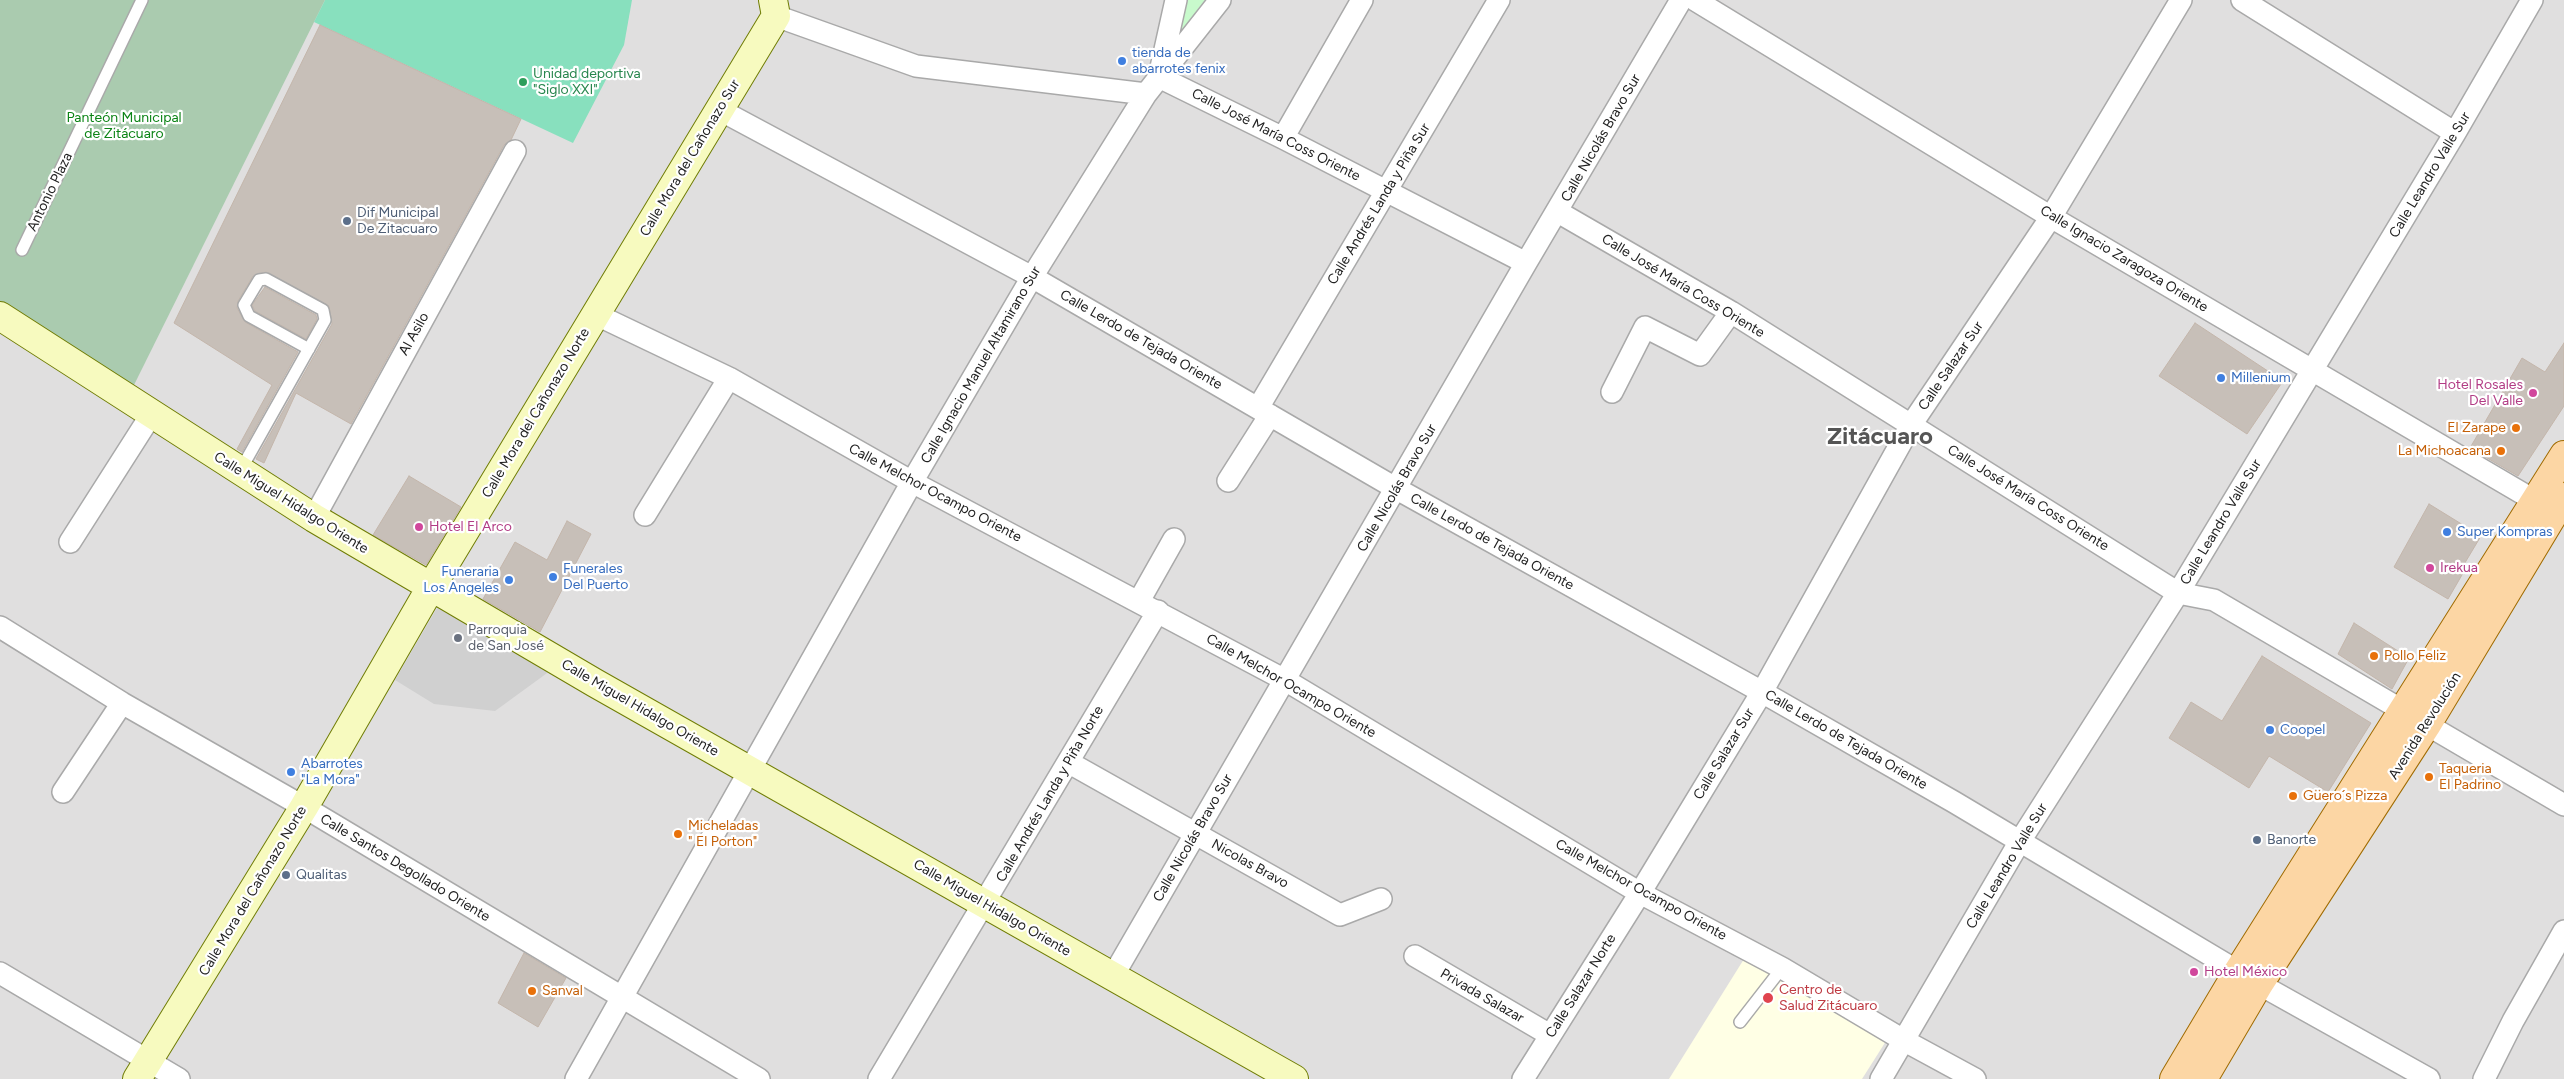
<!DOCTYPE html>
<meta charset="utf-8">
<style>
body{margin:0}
canvas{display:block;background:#f2efe9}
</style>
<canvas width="2564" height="1079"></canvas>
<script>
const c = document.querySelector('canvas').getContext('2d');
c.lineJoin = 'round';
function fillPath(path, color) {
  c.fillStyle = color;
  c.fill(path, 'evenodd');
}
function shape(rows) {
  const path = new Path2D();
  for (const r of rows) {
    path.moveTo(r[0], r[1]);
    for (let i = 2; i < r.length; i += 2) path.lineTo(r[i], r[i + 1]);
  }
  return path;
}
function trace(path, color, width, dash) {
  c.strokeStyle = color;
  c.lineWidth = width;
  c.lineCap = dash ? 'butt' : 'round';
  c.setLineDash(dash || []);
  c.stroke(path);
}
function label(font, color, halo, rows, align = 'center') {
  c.font = font + ' Figtree,sans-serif';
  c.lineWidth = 4.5;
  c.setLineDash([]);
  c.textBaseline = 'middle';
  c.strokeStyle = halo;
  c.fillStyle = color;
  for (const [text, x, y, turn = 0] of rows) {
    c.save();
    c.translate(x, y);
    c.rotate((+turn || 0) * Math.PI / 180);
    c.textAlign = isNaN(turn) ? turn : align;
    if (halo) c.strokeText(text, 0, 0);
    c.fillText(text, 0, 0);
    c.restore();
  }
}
fillPath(shape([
 [0,0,2564,0,2564,1079,0,1079]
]), '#e0dfdf');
fillPath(shape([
 [1744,959,1888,1038,1862,1079,1669,1079]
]), '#ffffe5');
fillPath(shape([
 [437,608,554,668,495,711,434,704,395,680]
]), '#d0d0d0');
fillPath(shape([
 [0,0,325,0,133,387,0,303]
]), '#aacbaf');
fillPath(shape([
 [1184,0,1205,0,1179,34]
]), '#c8facc');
fillPath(shape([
 [325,0,632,0,624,45,573,143,314,22]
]), '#88e0be');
const building = shape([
 [320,25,521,119,511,140,504,145,351,424,296,393,264,463,256,459,332,324,329,306,266,272,253,276,238,301,237,308,245,322,298,352,242,452,237,449,272,385,174,323,320,25],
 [265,287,316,315,317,319,306,339,255,311,252,305,265,287],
 [2195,323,2283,381,2247,434,2159,376,2195,323],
 [2564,343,2564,406,2518,476,2470,448,2522,358,2545,372,2564,343],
 [409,476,461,507,426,565,373,535,409,476],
 [2429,504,2481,536,2463,566,2466,568,2448,599,2394,567,2429,504],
 [567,521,591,534,540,632,483,599,515,542,547,560,567,521],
 [2354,623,2409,658,2392,689,2338,654,2354,623],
 [2262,656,2371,723,2328,792,2269,756,2249,788,2169,738,2191,702,2222,721,2262,656],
 [524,953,566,978,538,1027,498,1003,524,953]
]);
fillPath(building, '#c7bfb8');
trace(building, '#c4b6ab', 1);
const lane = shape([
 [22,250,142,0],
 [240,471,325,320,323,310,266,279,259,280,244,305,249,316,309,349],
 [1740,1022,1782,968]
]);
const street = shape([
 [1695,0,2051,217,2549,509],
 [2242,0,2455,133],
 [776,16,916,66,1146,94],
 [1160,72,1176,0],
 [1159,77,1283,138,1526,263],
 [720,110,1032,277,1397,489,1762,692,1954,802,2259,984,2429,1079],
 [1283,138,1362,0],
 [1558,212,1731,312,2178,593,2214,600,2564,805],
 [595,314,729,378,912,482,1285,680,1640,893,1782,968,1905,1041,1975,1079],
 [1612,392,1645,327,1700,355,1731,312],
 [1258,408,1499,0],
 [1228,481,1270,415],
 [645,515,729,378],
 [314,518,515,151],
 [70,542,151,415],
 [1139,601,1174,539],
 [0,627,122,703,304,807,759,1079],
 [1068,762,1340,915,1381,899],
 [63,792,122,703],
 [1415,956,1550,1035],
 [0,973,179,1079],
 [1113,976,1526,263,1681,0],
 [576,1079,912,482,1032,277,1146,94,1220,0],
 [879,1079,1158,611],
 [1523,1079,1640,893,1762,692,1911,425,2051,217,2181,0],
 [1881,1079,2020,841,2178,593,2455,133,2532,0],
 [2484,1079,2513,1021,2564,931]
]);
const secondary = shape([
 [0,316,314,518,595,683,1294,1079],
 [137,1079,304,807,431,587,776,16,773,0]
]);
const primary = shape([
 [2174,1079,2239,970,2564,455],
 [2203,1079,2259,984,2426,726,2564,497]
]);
trace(lane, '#a9a9a9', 14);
trace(street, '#a9a9a9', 24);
trace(secondary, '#707d05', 30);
trace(primary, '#a06b00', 30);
trace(lane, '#fff', 11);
trace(street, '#fff', 21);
trace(secondary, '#f7fabf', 28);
trace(primary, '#fcd6a4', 28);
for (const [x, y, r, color] of [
 [1122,61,5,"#3f7fe0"],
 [523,82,5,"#2e9e5b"],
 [347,221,5,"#5c6f8a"],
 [2221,378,5,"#3f7fe0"],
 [2533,393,5,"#d1479c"],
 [2516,428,5,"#e8710a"],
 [2501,451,5,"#e8710a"],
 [419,527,5,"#d1479c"],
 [2447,532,5,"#3f7fe0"],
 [2430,568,5,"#d1479c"],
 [553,577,5,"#3f7fe0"],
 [509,580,5,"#3f7fe0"],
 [458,638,5,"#6b7280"],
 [2374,656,5,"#e8710a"],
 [2270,730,5,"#3f7fe0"],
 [291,772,5,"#3f7fe0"],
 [2429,777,5,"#e8710a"],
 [2293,796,5,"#e8710a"],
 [678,834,5,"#e8710a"],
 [2257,840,5,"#5c6f8a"],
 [286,875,5,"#5c6f8a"],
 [2194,972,5,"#d1479c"],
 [532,991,5,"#e8710a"],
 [1768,998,6,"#e0444e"]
]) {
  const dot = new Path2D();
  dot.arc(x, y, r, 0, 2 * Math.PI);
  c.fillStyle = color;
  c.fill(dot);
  trace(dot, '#fff', 2);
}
label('14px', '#366cbe', '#fff', [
 ["tienda de",1132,53],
 ["abarrotes fenix",1132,69],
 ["Millenium",2231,378],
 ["Super Kompras",2457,532],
 ["Funerales",563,569],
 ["Del Puerto",563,585],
 ["Funeraria",499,572,"right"],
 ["Los Angeles",499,588,"right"],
 ["Coopel",2280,730],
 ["Abarrotes",301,764],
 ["\"La Mora\"",301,780]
], 'left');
label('14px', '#27864d', '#fff', [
 ["Unidad deportiva",533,74],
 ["\"Siglo XXI\"",533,90]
], 'left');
label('14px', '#0c8416', '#fff', [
 ["Panteón Municipal",124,118],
 ["de Zitácuaro",124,134]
]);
label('14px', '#222', '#fff', [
 ["Calle José María Coss Oriente",1276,135,27],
 ["Calle Nicolás Bravo Sur",1601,138,-60],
 ["Calle Mora del Cañonazo Sur",690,158,-59],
 ["Calle Leandro Valle Sur",2430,175,-59],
 ["Antonio Plaza",50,192,-64],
 ["Calle Andrés Landa y Piña Sur",1379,204,-59],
 ["Calle Ignacio Zaragoza Oriente",2124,259,31],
 ["Calle José María Coss Oriente",1683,286,31],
 ["Al Asilo",414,334,-61],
 ["Calle Lerdo de Tejada Oriente",1141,340,30],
 ["Calle Ignacio Manuel Altamirano Sur",981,365,-60],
 ["Calle Salazar Sur",1951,366,-56],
 ["Calle Mora del Cañonazo Norte",536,413,-59],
 ["Calle Nicolás Bravo Sur",1397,488,-60],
 ["Calle Melchor Ocampo Oriente",935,493,28],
 ["Calle José María Coss Oriente",2028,498,32],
 ["Calle Miguel Hidalgo Oriente",291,503,32],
 ["Calle Leandro Valle Sur",2221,522,-59],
 ["Calle Lerdo de Tejada Oriente",1492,542,29],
 ["Calle Melchor Ocampo Oriente",1291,686,30],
 ["Calle Miguel Hidalgo Oriente",640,708,30],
 ["Avenida Revolución",2425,726,-58],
 ["Calle Lerdo de Tejada Oriente",1846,740,30],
 ["Calle Salazar Sur",1724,754,-59],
 ["Calle Andrés Landa y Piña Norte",1050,794,-60],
 ["Calle Nicolás Bravo Sur",1193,838,-60],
 ["Nicolas Bravo",1250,864,29],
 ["Calle Leandro Valle Sur",2007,866,-59],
 ["Calle Santos Degollado Oriente",405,868,31],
 ["Calle Melchor Ocampo Oriente",1641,890,29],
 ["Calle Mora del Cañonazo Norte",253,891,-59],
 ["Calle Miguel Hidalgo Oriente",992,908,30],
 ["Calle Salazar Norte",1581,986,-58],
 ["Privada Salazar",1482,996,30]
]);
label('14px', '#4e5e75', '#fff', [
 ["Dif Municipal",357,213],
 ["De Zitacuaro",357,229],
 ["Banorte",2267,840],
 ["Qualitas",296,875]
], 'left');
label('14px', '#b23c85', '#fff', [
 ["Hotel Rosales",2523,385,"right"],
 ["Del Valle",2523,401,"right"],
 ["Hotel El Arco",429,527],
 ["Irekua",2440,568],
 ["Hotel México",2204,972]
], 'left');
label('14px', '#c56008', '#fff', [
 ["El Zarape",2506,428,"right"],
 ["La Michoacana",2491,451,"right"],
 ["Pollo Feliz",2384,656],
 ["Taqueria",2439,769],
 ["El Padrino",2439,785],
 ["Güero´s Pizza",2303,796],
 ["Micheladas",688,826],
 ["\" El Porton\"",688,842],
 ["Sanval",542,991]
], 'left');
label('14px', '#5b616d', '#fff', [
 ["Parroquia",468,630],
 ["de San José",468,646]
], 'left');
label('14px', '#be3a42', '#fff', [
 ["Centro de",1779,990],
 ["Salud Zitácuaro",1779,1006]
], 'left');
label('bold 24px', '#555', '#fff', [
 ["Zitácuaro",1880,437]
]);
</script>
